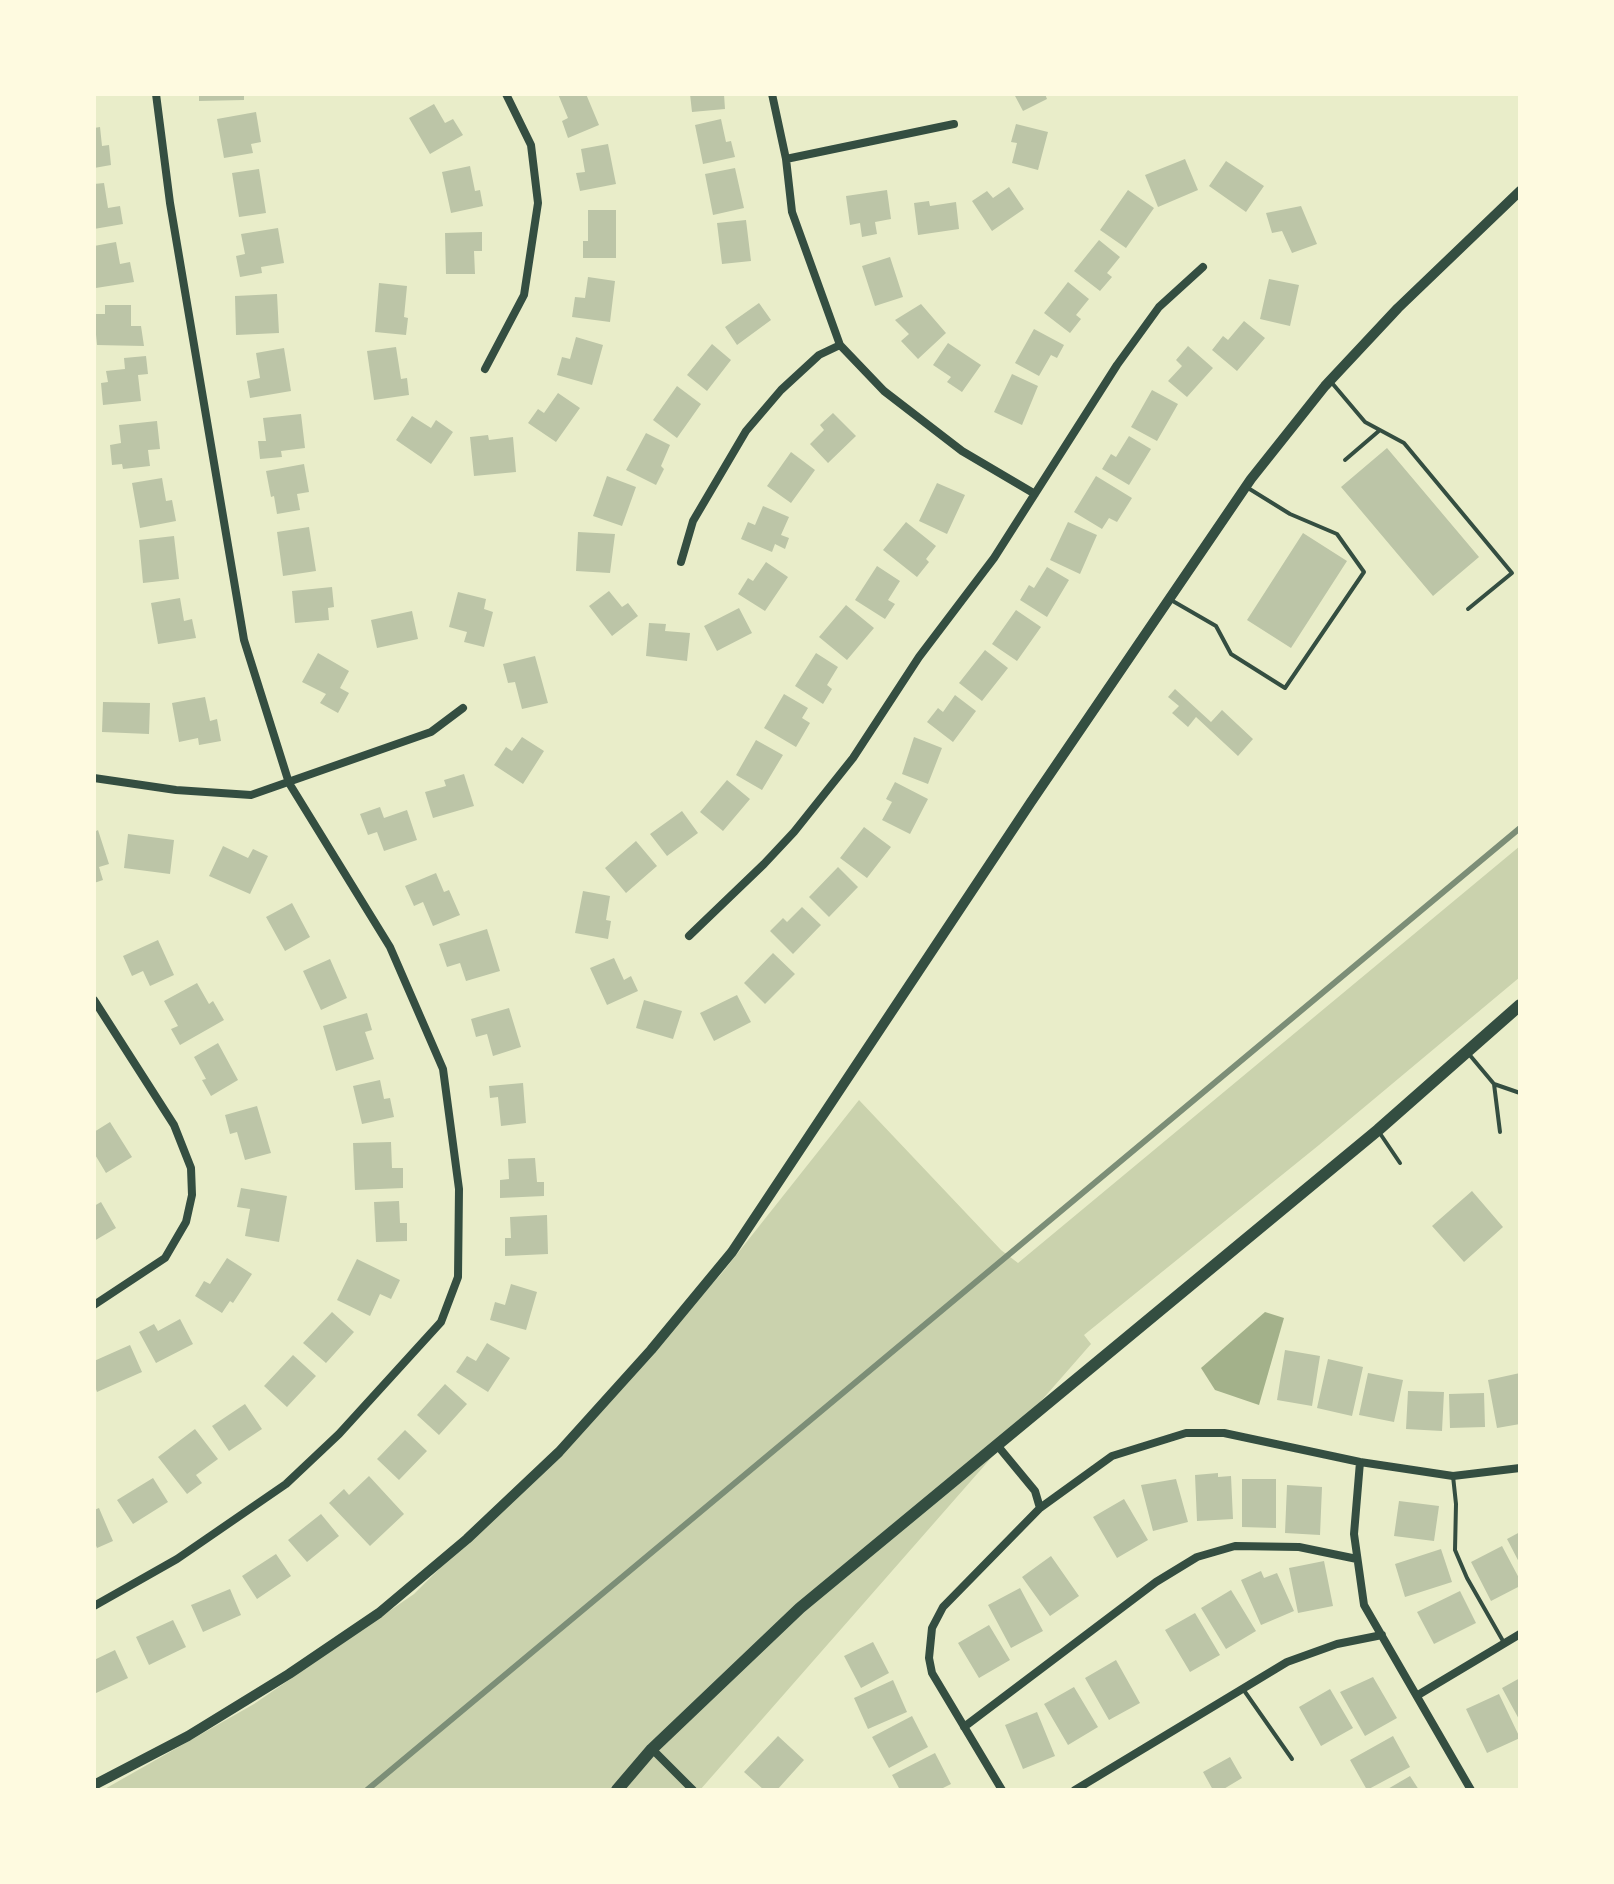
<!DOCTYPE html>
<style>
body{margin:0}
#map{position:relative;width:1614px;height:1884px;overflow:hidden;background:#e9edc9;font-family:Helvetica,sans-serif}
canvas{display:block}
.frame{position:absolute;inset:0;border:96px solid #fefae0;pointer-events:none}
</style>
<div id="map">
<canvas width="1614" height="1884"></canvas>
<div class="frame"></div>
</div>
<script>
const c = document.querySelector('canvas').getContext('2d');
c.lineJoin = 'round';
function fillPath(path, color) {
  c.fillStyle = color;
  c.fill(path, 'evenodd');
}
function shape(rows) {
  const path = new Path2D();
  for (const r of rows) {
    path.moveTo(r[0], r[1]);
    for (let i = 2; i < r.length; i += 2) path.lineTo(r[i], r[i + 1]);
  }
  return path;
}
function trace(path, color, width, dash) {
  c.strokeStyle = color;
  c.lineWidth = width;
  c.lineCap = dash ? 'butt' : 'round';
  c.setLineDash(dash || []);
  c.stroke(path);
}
fillPath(shape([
 [1520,846,1520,977,1319,1145,1084,1335,1091,1344,700,1790,103,1790,254,1704,414,1594,575,1433,722,1273,859,1100,1001,1250,1018,1263]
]), '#cad2ad');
fillPath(shape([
 [1265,1312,1284,1318,1259,1405,1215,1390,1201,1368]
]), '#a3b18a');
fillPath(shape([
 [199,94,244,94,244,100,199,101],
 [558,94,586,94,599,125,568,138,562,121,568,118],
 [690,94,724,94,725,109,692,112],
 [1014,94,1045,94,1047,99,1023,111],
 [434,104,445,123,453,119,463,135,430,154,409,118],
 [256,112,261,142,251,144,253,153,224,158,217,119],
 [721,119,726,142,731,141,735,157,703,164,695,125],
 [1016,124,1048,132,1038,170,1012,163,1017,143,1011,142],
 [100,127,102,146,109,145,111,165,94,168,94,128],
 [608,144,616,184,580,191,576,173,585,172,581,149],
 [1185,159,1198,190,1158,207,1145,175],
 [1226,161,1264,186,1246,212,1209,186],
 [470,166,475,191,480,190,483,206,451,213,442,172],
 [735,168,744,208,713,215,705,174],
 [259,169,266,213,239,217,232,173],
 [104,183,108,208,120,206,123,224,94,229,94,184],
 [1009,187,1024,209,992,231,972,201,987,191,993,198],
 [887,190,891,219,875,222,877,234,862,237,860,223,850,225,846,196],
 [1128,190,1154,208,1126,248,1100,230],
 [929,201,930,206,956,202,959,229,918,235,914,203],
 [1301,206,1317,244,1292,253,1282,231,1272,233,1266,213],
 [588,210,616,210,616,258,583,258,583,241,588,241],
 [746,220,751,261,722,264,717,223],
 [278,228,284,263,261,267,262,273,240,277,236,256,245,254,241,234],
 [482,232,482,251,474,251,475,274,446,274,445,233],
 [1099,240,1120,257,1107,273,1112,277,1100,291,1074,271],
 [116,242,120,264,130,262,134,282,96,288,94,246],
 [890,257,903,297,875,306,862,266],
 [588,277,615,281,610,322,572,317,575,297,585,298],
 [1269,279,1299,285,1290,326,1260,319],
 [1068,282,1089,299,1076,315,1081,319,1070,333,1044,313],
 [379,283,407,286,404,317,408,318,406,335,375,332],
 [277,294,279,333,236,335,235,296],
 [759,303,771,320,737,345,725,327],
 [921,304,946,333,918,359,901,341,909,334,895,320],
 [105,305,131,305,131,326,141,326,144,346,97,345,94,314,105,314],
 [1244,321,1265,338,1237,371,1212,350,1223,336,1228,340],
 [1034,329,1064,345,1057,358,1051,355,1039,376,1015,363],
 [576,337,603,345,592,385,557,375,562,357,570,359],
 [948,343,981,365,962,392,947,382,951,377,933,365],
 [712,344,731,360,707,391,687,375],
 [1188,346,1213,368,1187,397,1168,381,1182,366,1176,360],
 [396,347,401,379,407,378,409,395,374,400,367,351],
 [284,348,291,391,250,398,247,381,260,378,256,353],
 [146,356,148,374,138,375,141,401,103,405,101,383,108,382,106,371,125,369,124,358],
 [1012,374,1038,386,1022,425,994,412],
 [677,386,701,404,677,438,653,420],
 [1152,390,1178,404,1157,441,1131,427],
 [558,393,580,408,556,442,528,423,538,409,544,413],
 [833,413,856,436,828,463,810,444,824,430,820,425],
 [301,414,305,448,281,451,282,457,260,459,258,441,266,441,263,418],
 [412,416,431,428,436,420,453,432,431,464,396,440],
 [157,421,160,449,148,450,150,466,123,469,122,464,112,465,110,445,121,443,119,425],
 [646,433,670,445,661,466,664,469,656,485,626,470],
 [488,435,489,440,513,437,516,472,474,476,470,437],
 [1129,436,1151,449,1129,485,1102,469,1111,454,1116,457],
 [1387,448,1479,557,1433,596,1341,487],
 [791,452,815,470,791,503,767,486],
 [304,464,309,492,297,494,300,510,277,514,274,496,271,497,266,471],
 [607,476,636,487,622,526,593,516],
 [1096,476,1132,498,1117,522,1109,518,1102,529,1074,512],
 [162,478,166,501,172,500,176,521,140,528,132,483],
 [937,483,965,495,947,534,919,521],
 [763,506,789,517,781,535,789,538,785,549,775,544,772,552,741,539,748,522,755,525],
 [906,522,936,546,926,559,929,562,917,577,883,550],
 [1068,522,1097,535,1080,574,1050,560],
 [309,527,316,571,283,576,277,532],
 [578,532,615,534,610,573,576,571],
 [1303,533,1347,561,1291,648,1247,620],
 [174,536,179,579,143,583,139,540],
 [766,562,788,577,765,611,738,594,748,578,753,581],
 [877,566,900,581,888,600,895,604,885,619,855,600],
 [1047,567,1069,580,1047,617,1020,600,1029,585,1034,588],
 [332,587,334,607,328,608,329,620,295,623,292,591],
 [609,591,622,607,628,603,638,616,612,636,589,606],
 [458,592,486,599,484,609,493,612,484,647,464,642,467,632,449,627],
 [180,598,184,621,192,619,196,638,158,644,151,603],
 [846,605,874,628,847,660,819,637],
 [739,608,752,633,717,651,704,626],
 [1016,610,1041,627,1017,661,992,644],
 [412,611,418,639,377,648,371,620],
 [649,623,666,624,665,631,690,633,687,661,646,656],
 [985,650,1008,668,982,701,959,683],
 [318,653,349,671,340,688,349,693,338,713,320,703,326,694,302,682],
 [816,653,838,667,827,685,832,689,823,704,795,686],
 [535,656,548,703,522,709,515,682,508,683,503,664],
 [1175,689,1211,722,1222,710,1253,739,1238,756,1196,717,1188,727,1172,713,1179,706,1168,697],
 [784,694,808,708,802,718,810,723,796,747,764,728],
 [955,695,976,711,953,742,927,722,938,708,943,712],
 [205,697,210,721,217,719,221,741,199,745,198,738,179,742,172,703],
 [103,702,150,703,149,734,102,732],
 [522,737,544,751,523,784,494,765,506,747,512,751],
 [914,737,942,748,928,784,902,774],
 [756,740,783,755,762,790,736,775],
 [464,774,474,806,433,818,425,792,446,786,444,780],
 [727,780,750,799,723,831,700,812],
 [895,782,928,799,910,834,882,820,892,802,886,799],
 [380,807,384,818,407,810,417,840,384,851,377,832,368,835,360,814],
 [682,811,698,833,667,856,650,834],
 [864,827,891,847,867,878,840,858],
 [98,830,109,864,99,867,103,880,94,883,94,832],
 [128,834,174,840,170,874,124,868],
 [636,841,657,866,626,893,605,868],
 [223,846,248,858,253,849,268,856,250,894,209,876],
 [838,867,858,887,829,917,809,897],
 [436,873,444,892,449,890,460,915,433,926,423,902,414,906,405,886],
 [583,891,610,896,606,920,611,921,608,939,575,933],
 [292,903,310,937,285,951,266,917],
 [802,907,821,925,793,954,770,931,783,918,787,922],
 [487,929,500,971,466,981,460,963,447,967,439,944],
 [158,940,174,975,150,986,143,971,132,976,123,956],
 [773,953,795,974,765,1004,744,983],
 [614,958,624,980,631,976,638,991,607,1005,590,968],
 [330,959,347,998,321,1010,303,971],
 [197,983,209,1004,213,1001,224,1020,180,1045,171,1029,178,1026,164,1001],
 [737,995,751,1022,714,1041,700,1013],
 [644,1000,682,1011,673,1039,636,1028],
 [509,1008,521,1047,493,1056,487,1034,476,1037,471,1019],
 [367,1013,372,1030,365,1032,374,1059,336,1071,323,1026],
 [218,1043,238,1080,211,1096,202,1080,206,1079,194,1057],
 [380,1080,384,1099,390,1098,394,1117,362,1124,353,1086],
 [523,1083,526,1123,501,1126,498,1097,490,1098,489,1086],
 [257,1106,271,1153,245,1160,237,1132,230,1134,225,1115],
 [110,1122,132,1157,106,1173,94,1153,94,1132],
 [391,1142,392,1168,403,1168,403,1188,355,1190,353,1143],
 [535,1158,537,1182,544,1182,544,1196,500,1198,500,1180,509,1179,508,1159],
 [241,1188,287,1196,279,1242,245,1236,250,1209,237,1207],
 [1472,1191,1503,1227,1464,1262,1432,1226],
 [399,1201,400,1223,407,1223,407,1241,376,1242,374,1202],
 [101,1202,116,1228,94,1241,94,1206],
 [547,1215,548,1254,505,1256,505,1238,511,1238,510,1217],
 [227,1258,252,1274,233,1303,230,1301,222,1313,195,1296,204,1281,210,1284],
 [357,1259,400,1280,391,1299,380,1294,370,1316,337,1300],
 [511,1284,537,1292,526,1330,490,1320,495,1302,505,1305],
 [332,1312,354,1332,326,1363,303,1343],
 [180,1319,193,1344,156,1363,139,1332,154,1324,158,1331],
 [487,1343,510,1358,488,1392,456,1372,467,1356,476,1361],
 [130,1345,142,1372,97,1392,94,1384,94,1361],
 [1285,1350,1320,1356,1312,1406,1277,1400],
 [293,1355,316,1376,287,1407,264,1386],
 [1328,1359,1363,1367,1352,1416,1317,1408],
 [1368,1373,1403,1380,1394,1422,1359,1415],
 [1520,1373,1520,1424,1497,1428,1488,1380],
 [445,1384,467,1404,439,1435,417,1415],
 [1408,1391,1444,1392,1442,1431,1406,1429],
 [1484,1393,1485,1427,1450,1428,1449,1394],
 [245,1404,262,1429,229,1451,212,1426],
 [195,1429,218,1459,196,1475,202,1483,187,1494,158,1457],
 [405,1430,427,1451,399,1480,377,1459],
 [1218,1473,1218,1477,1231,1476,1233,1519,1197,1521,1195,1475],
 [369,1476,404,1514,370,1546,329,1503,344,1489,349,1495],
 [153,1478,168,1502,133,1524,117,1500],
 [1176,1479,1188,1522,1153,1531,1141,1485],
 [1242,1479,1276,1479,1276,1528,1242,1527],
 [1287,1485,1322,1487,1320,1535,1285,1533],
 [1124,1499,1148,1540,1117,1558,1093,1517],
 [1399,1501,1439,1506,1434,1541,1394,1536],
 [99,1508,113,1541,97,1548,94,1541,94,1510],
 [321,1514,339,1536,307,1562,288,1540],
 [1520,1532,1520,1564,1507,1539],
 [1502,1546,1520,1580,1520,1586,1491,1601,1471,1562],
 [1441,1549,1452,1582,1405,1597,1395,1564],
 [276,1554,291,1576,257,1599,242,1576],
 [1051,1556,1079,1596,1050,1616,1022,1577],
 [1324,1561,1333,1606,1298,1613,1289,1568],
 [1261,1571,1264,1578,1277,1573,1294,1611,1261,1625,1241,1580],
 [1020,1588,1043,1631,1011,1648,988,1605],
 [230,1589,241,1615,203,1632,191,1605],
 [1231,1590,1256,1631,1226,1649,1201,1608],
 [1460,1591,1476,1623,1434,1644,1417,1612],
 [1195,1613,1220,1655,1190,1672,1165,1630],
 [173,1620,186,1647,149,1665,136,1637],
 [989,1625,1010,1660,979,1678,958,1643],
 [873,1642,889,1673,861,1688,844,1656],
 [115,1650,128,1678,94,1694,94,1660],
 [1116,1660,1140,1703,1109,1720,1085,1678],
 [1373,1677,1397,1718,1365,1736,1340,1692],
 [1520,1678,1520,1721,1502,1688],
 [893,1680,907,1712,868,1729,854,1698],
 [1074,1687,1098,1727,1068,1745,1044,1704],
 [1330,1689,1353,1728,1321,1746,1299,1707],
 [1499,1694,1520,1738,1487,1753,1466,1709],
 [1037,1712,1055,1756,1023,1769,1005,1725],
 [912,1716,928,1747,889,1768,872,1737],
 [778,1736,804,1760,777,1790,764,1790,744,1772],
 [1393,1736,1410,1767,1367,1790,1350,1760],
 [935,1753,951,1784,939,1790,900,1790,892,1775],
 [1230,1757,1242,1778,1222,1790,1213,1790,1203,1772],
 [1410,1776,1419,1790,1386,1790]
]), '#bcc5a7');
trace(shape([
 [1332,383,1365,422,1404,443,1512,573,1468,609],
 [1345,460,1380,430],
 [1171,600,1216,626,1231,654,1285,688,1364,572,1337,534,1290,514,1248,488],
 [1468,1053,1494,1084,1500,1132],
 [1494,1084,1520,1093],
 [1379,1132,1400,1163],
 [1453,1476,1456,1504,1455,1550,1467,1578,1503,1641],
 [1243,1689,1292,1759]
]), '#344e41', 4);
trace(shape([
 [772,94,786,159,792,212,840,345,884,391,962,451,1035,494],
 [786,159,954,124],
 [485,369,524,295,538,203,531,145,506,94],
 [681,562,693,521,746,431,781,390,819,355,840,345],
 [94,778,176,790,251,795,431,732,463,708],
 [689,936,764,864,794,832,853,758,919,657,994,558,1117,365,1159,307,1203,267],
 [94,1000,174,1125,191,1168,192,1195,186,1222,165,1258,94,1305],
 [997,1445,1035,1491,1040,1508],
 [1360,1462,1354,1534,1364,1605,1471,1790],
 [94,1606,177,1559,286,1484,339,1434,441,1322,458,1277,459,1189,443,1069,390,947,289,783,244,640,170,203,156,94],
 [1418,1695,1520,1634],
 [964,1727,1156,1582,1197,1557,1235,1546,1299,1547,1357,1559],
 [652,1749,693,1790],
 [1002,1790,932,1673,929,1658,932,1628,943,1607,1040,1508,1112,1456,1186,1433,1224,1433,1360,1462,1453,1476,1520,1468],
 [1075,1790,1287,1662,1337,1644,1382,1635]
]), '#344e41', 8);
trace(shape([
 [94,1785,188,1736,289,1674,379,1613,467,1539,559,1452,651,1350,732,1252,1031,802,1251,479,1325,386,1398,308,1520,191]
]), '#344e41', 10);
trace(shape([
 [617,1790,652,1749,800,1608,1378,1130,1520,1005]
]), '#344e41', 12);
trace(shape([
 [367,1790,1520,828]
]), '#7c8e77', 6);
</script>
